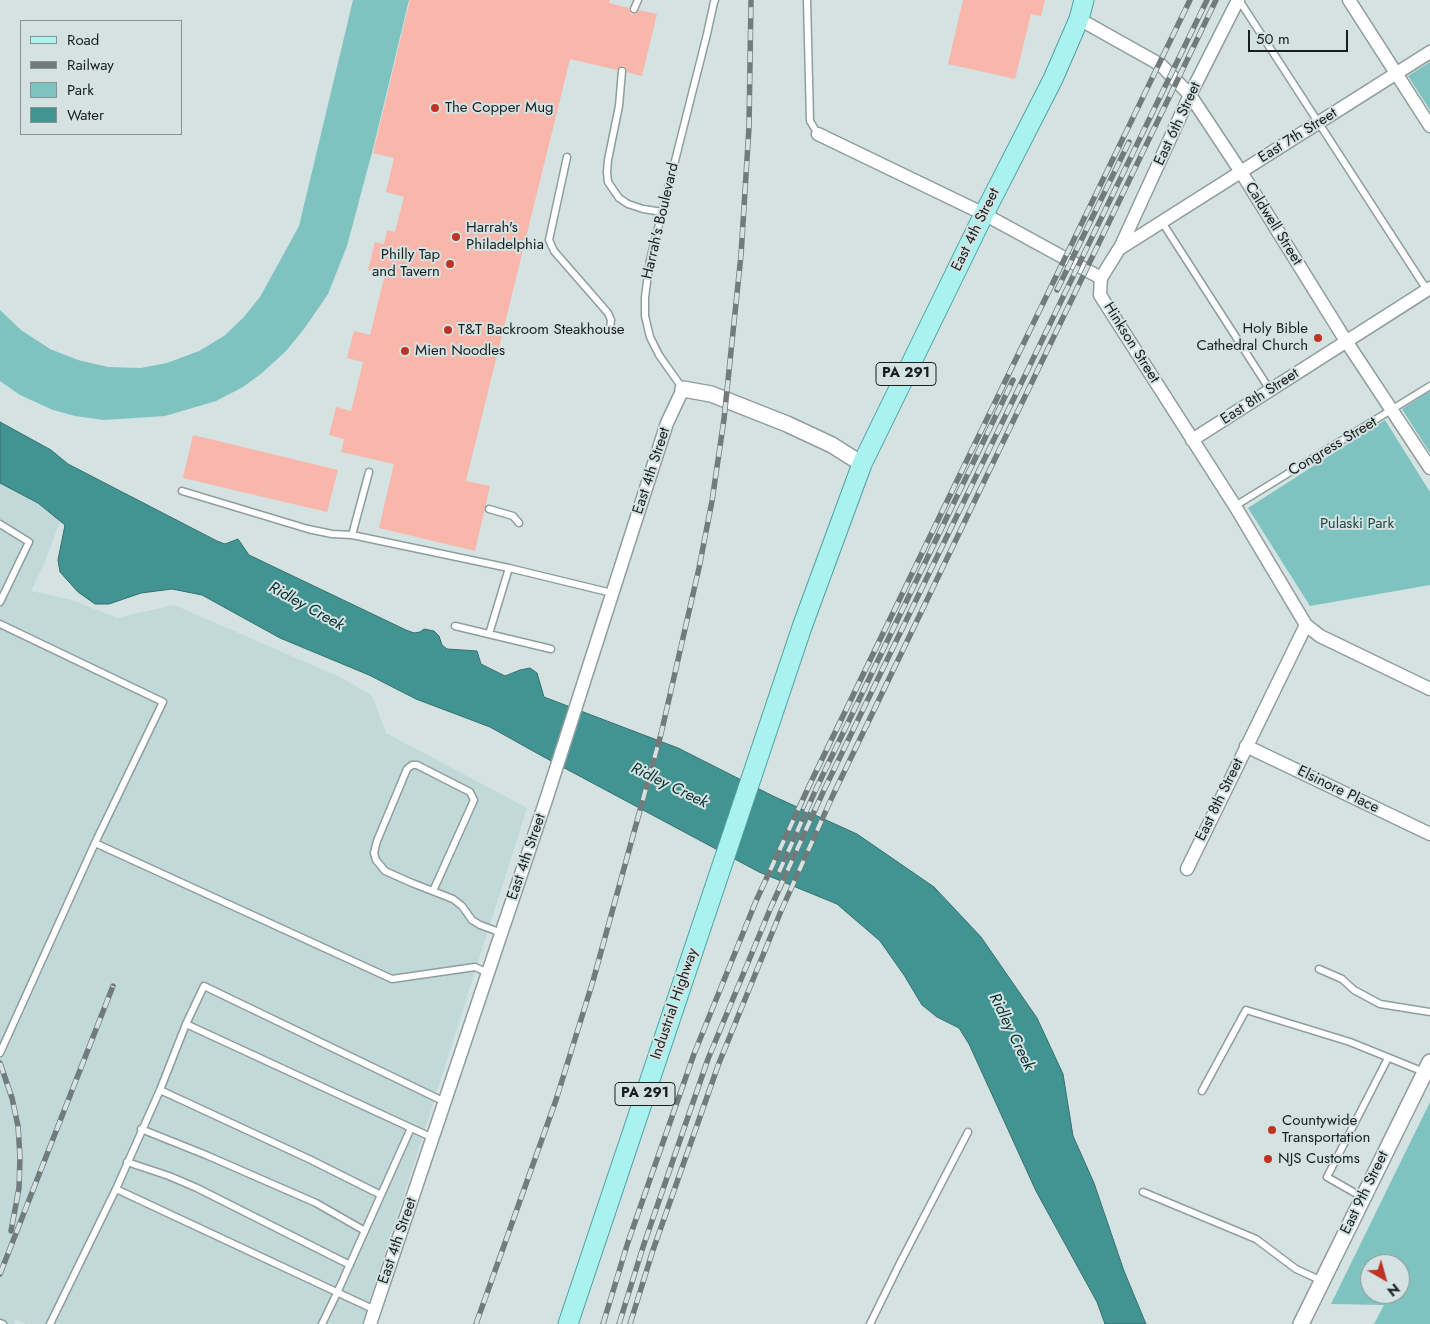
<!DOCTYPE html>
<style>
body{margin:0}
#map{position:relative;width:1430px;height:1324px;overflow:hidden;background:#d4e2e1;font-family:Jost,sans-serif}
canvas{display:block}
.legend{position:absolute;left:20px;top:20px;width:162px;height:115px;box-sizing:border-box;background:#d4e2e1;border:1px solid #899393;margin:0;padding:6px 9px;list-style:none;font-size:15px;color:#181d1d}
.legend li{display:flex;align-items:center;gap:10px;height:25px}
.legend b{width:25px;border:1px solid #899393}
.north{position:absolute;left:1360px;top:1254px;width:50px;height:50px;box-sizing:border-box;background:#d4e2e1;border:1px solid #899393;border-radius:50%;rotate:142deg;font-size:14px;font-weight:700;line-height:20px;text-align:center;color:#181d1d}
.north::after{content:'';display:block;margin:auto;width:18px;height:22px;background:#c03324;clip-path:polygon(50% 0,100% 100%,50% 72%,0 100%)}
.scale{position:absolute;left:1248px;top:30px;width:100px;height:22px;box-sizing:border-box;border:2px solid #181d1d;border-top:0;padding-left:6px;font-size:15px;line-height:18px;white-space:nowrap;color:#181d1d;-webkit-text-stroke:4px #d4e2e1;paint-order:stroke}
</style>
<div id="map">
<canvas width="1430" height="1324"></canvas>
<ul class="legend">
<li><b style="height:6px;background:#a9f2f0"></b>Road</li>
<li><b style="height:6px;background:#727b7b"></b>Railway</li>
<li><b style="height:14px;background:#7fc3c0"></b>Park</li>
<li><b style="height:14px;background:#419492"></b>Water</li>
</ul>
<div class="north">N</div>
<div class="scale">50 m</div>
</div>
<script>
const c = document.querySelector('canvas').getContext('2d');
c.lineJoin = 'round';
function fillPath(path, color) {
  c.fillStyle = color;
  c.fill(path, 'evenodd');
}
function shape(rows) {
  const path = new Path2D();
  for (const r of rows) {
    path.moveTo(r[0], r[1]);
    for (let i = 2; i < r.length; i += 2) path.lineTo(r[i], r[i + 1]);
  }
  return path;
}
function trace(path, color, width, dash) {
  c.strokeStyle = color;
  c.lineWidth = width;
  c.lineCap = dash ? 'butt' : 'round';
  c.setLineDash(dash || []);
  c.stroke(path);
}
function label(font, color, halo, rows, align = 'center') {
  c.font = font + ' Jost,sans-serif';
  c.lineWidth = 4;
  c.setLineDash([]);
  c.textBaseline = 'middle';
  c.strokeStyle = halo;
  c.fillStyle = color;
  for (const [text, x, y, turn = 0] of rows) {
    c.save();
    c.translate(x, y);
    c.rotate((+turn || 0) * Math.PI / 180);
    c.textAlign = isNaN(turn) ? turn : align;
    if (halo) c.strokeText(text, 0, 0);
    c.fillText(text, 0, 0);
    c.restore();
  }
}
fillPath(shape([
 [0,483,38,503,60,521,46,559,31,591,72,600,117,618,174,605,342,678,372,696,386,733,527,808,419,1148,362,1324,26,1324,16,1319,14,1324,0,1324]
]), '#c1d9d8');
fillPath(shape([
 [353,0,409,0,374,145,347,246,328,294,304,329,286,351,262,373,243,387,216,401,165,416,104,420,75,416,53,410,20,395,0,381,0,310,21,330,50,349,78,360,108,367,141,368,167,363,199,351,224,336,243,318,260,297,299,226],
 [1430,62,1430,110,1408,76],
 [1430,391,1430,453,1402,409],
 [1385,420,1430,492,1430,585,1310,606,1248,508],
 [1430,1102,1430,1324,1374,1324,1384,1305,1331,1304],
 [1370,1264,1400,1264,1400,1294,1370,1294]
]), '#7fc3c0');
const water = shape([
 [0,422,51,450,68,464,217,541,225,544,238,539,249,555,406,630,414,633,420,632,424,629,434,631,439,636,442,645,447,649,477,651,481,664,505,676,520,670,530,668,537,673,544,697,678,748,775,797,857,834,934,887,981,937,1037,1018,1063,1074,1073,1136,1094,1183,1124,1271,1146,1324,1105,1324,1097,1302,1036,1191,969,1044,959,1028,937,1017,922,1005,904,975,880,941,837,904,759,872,542,756,490,727,416,699,369,675,280,638,202,595,172,589,141,593,109,604,95,604,78,592,60,572,58,560,65,525,38,503,0,483,0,422]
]);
fillPath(water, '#419492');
trace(water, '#35706f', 1);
fillPath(shape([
 [410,0,610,0,609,3,629,8,630,12,632,14,637,13,639,10,657,14,642,76,627,72,626,68,623,66,619,67,617,70,570,59,466,481,490,486,475,551,379,528,394,464,341,452,344,439,329,435,336,407,351,411,363,362,347,358,354,331,370,335,385,274,368,270,375,242,384,244,387,230,395,232,404,197,386,192,394,158,373,153],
 [963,0,1045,0,1041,16,1031,14,1015,79,948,64],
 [193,435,338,470,327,512,183,478]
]), '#f9b6aa');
const service = shape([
 [807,0,810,121,818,134],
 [1239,0,1427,290],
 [634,9,638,0],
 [622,71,619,106,608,160,607,172,608,182,619,198,628,204,643,209,663,212],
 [567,157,549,240,554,251,608,313,611,320,610,329],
 [1162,222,1270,390],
 [683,389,659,355,650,337,645,316,645,297,650,260,707,34,714,2,715,0],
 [182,491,308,529,332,534,352,535,509,568,612,593],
 [1235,506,1430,386],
 [489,509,513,516,519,523],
 [0,524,29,542,0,602],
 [352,535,369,472],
 [0,624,163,702,95,843,0,1053],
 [455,626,551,649],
 [489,634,509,568],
 [95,843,392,979,475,967,488,973],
 [433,891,474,800,470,792,417,765,412,765,407,769,377,841,374,853,376,860,385,871,412,883,453,899,462,906,472,920,480,925,502,933],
 [1319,969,1342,979,1354,990,1380,1004,1430,1012],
 [186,1024,204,986,445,1102],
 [160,1090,309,1159,381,1195],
 [1202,1091,1246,1010,1350,1042,1424,1072],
 [141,1129,206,1155,316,1203,365,1231],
 [127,1162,169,1176,197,1188,350,1265],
 [116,1189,375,1310],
 [1143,1192,1256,1239,1296,1269,1322,1281],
 [1362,1197,1327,1177,1388,1058],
 [0,1323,3,1324],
 [50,1324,116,1189,160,1090,186,1024,433,1138],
 [322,1324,337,1293,411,1128],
 [870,1324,899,1265,968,1132]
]);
const minor = shape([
 [1349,0,1430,126],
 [1079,19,1161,65,1190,95,1241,172,1346,341,1430,468],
 [1430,52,1119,249,1101,278,1100,295,1235,506,1306,625,1320,636,1430,689],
 [818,134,984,214,1101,278],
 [1120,248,1190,95,1238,0],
 [1192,440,1430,288],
 [1246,746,1430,834],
 [1187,869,1306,625],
 [370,1324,546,800,667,423,683,389]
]);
const tertiary = shape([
 [683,389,711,394,787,424,832,445,862,464],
 [1301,1324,1430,1062]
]);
const primary = shape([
 [568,1324,802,627,862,464,984,214,1053,79,1079,19,1084,0]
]);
trace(service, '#909d9c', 9);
trace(minor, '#909d9c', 15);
trace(tertiary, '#909d9c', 18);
trace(primary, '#51a2a0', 21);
trace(service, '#fff', 6);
trace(minor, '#fff', 12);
trace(tertiary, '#fff', 15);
trace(primary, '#a9f2f0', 19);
const rail = shape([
 [1057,290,1129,142],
 [779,872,817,787,1013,380],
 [0,1063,12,1098,18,1126,20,1157,19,1188,11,1231],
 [0,1274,113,986],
 [476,1324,556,1100,593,981,661,734,699,568,712,501,724,419,741,255,749,127,751,0],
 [603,1324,628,1242,694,1054,756,901,810,784,1190,0],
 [619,1324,643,1247,708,1059,771,907,824,790,1207,0],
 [630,1324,653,1250,719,1063,781,911,833,795,1216,0]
]);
trace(rail, '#727b7b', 5.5);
trace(rail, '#d4e2e1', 4, [11]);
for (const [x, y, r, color] of [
 [435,108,5,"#c03324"],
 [456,237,5,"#c03324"],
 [450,264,5,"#c03324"],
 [448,330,5,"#c03324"],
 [1318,338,5,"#c03324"],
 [405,351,5,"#c03324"],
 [1272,1130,5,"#c03324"],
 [1268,1159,5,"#c03324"]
]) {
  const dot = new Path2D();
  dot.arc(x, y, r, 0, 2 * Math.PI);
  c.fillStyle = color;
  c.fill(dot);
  trace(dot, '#d4e2e1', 2);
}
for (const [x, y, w] of [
 [906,374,60],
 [645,1094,60]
]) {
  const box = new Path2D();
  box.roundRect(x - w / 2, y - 11.5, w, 23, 4);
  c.fillStyle = '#d4e2e1';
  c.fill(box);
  trace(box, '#181d1d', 1);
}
label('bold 14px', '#181d1d', null, [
 ["PA 291",906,374],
 ["PA 291",645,1094]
]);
label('15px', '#181d1d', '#d4e2e1', [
 ["The Copper Mug",445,108],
 ["Harrah's",466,228],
 ["Philadelphia",466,245],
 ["Philly Tap",440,255,"right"],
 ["and Tavern",440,272,"right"],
 ["Holy Bible",1308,329,"right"],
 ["Cathedral Church",1308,346,"right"],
 ["T&T Backroom Steakhouse",458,330],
 ["Mien Noodles",415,351],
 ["Countywide",1282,1121],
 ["Transportation",1282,1138],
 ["NJS Customs",1278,1159]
], 'left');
label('15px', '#181d1d', '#d4e2e1', [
 ["East 6th Street",1178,124,-65],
 ["East 7th Street",1298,136,-32],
 ["Harrah's Boulevard",661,221,-77],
 ["Caldwell Street",1273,224,58],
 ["East 4th Street",976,230,-64],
 ["Hinkson Street",1131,343,58],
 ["East 8th Street",1260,397,-33],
 ["Congress Street",1333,447,-31],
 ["East 4th Street",652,471,-72],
 ["Elsinore Place",1338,790,26],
 ["East 8th Street",1220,800,-64],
 ["East 4th Street",527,857,-71],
 ["Industrial Highway",675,1004,-71],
 ["East 9th Street",1365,1193,-64],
 ["East 4th Street",398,1241,-71]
]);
label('15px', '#214846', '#d4e2e1', [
 ["Pulaski Park",1357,524]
]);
label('italic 16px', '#06302f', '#d4e2e1', [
 ["Ridley Creek",306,607,29],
 ["Ridley Creek",669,786,26],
 ["Ridley Creek",1011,1032,64]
]);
</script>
